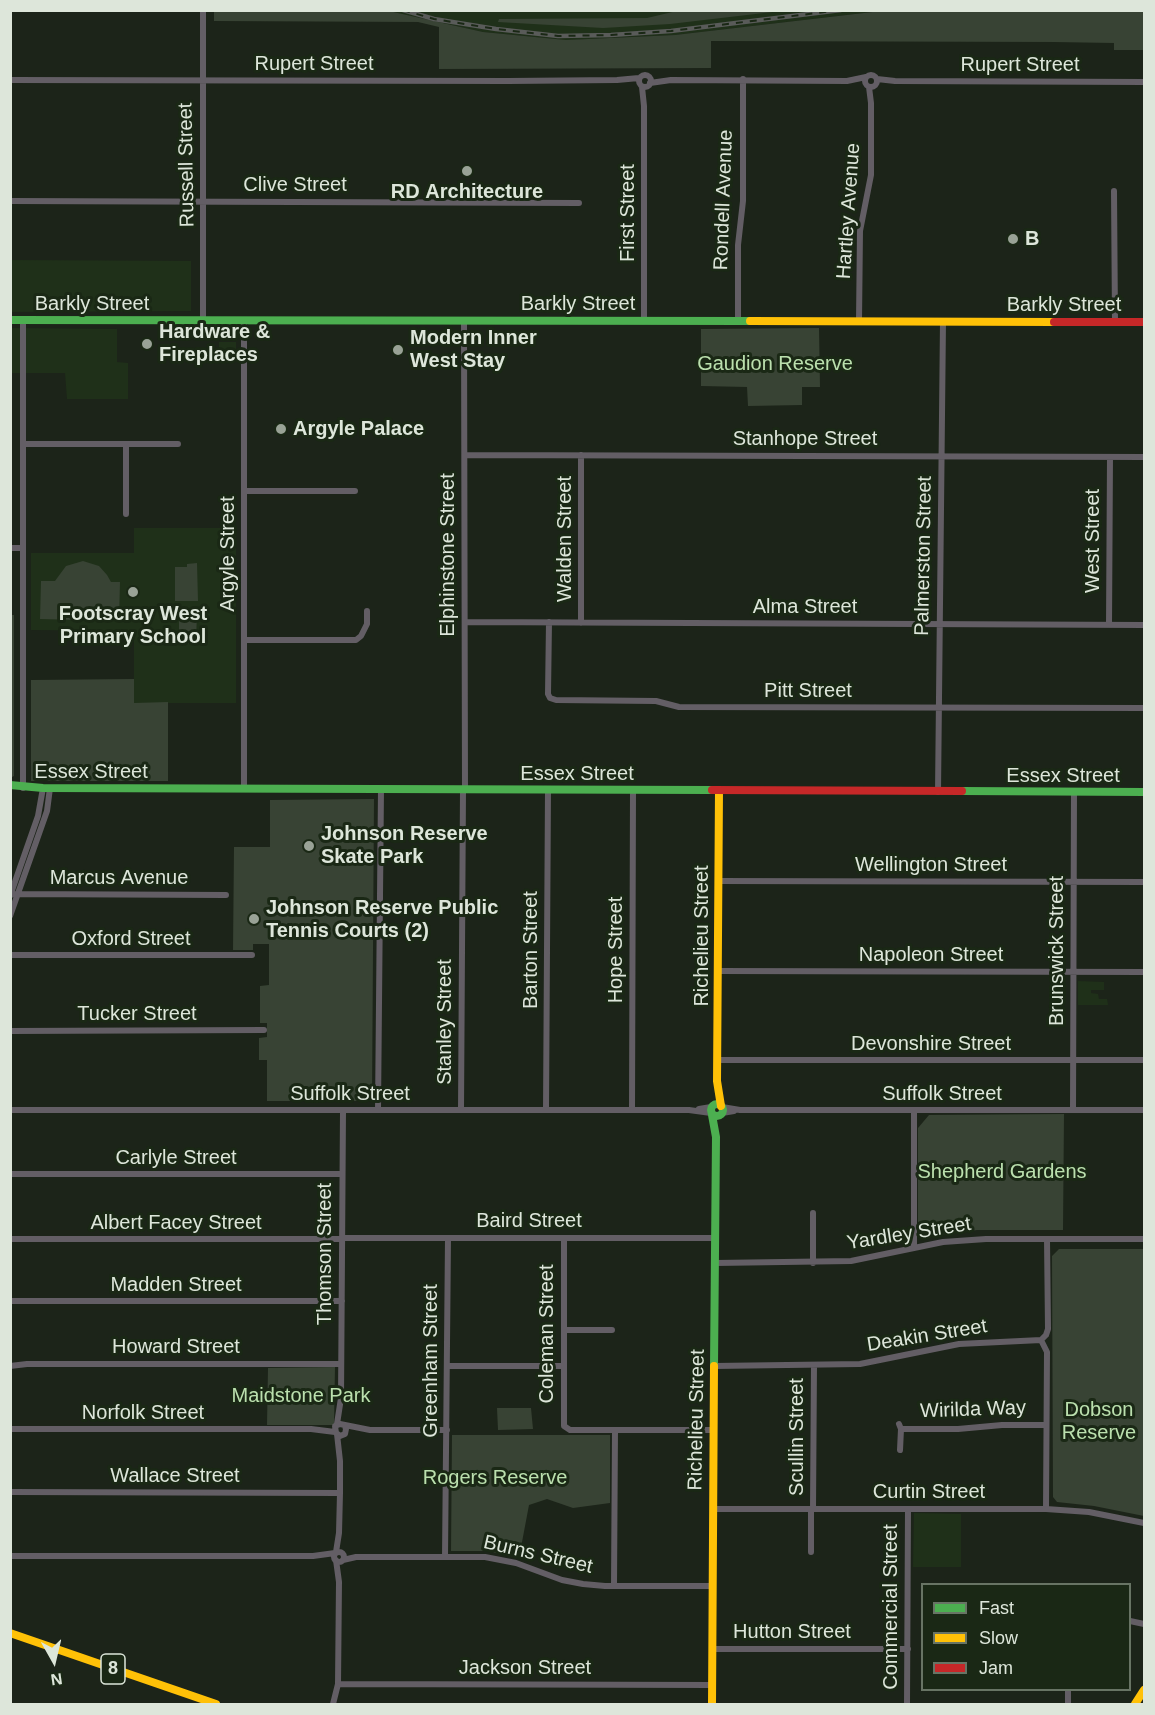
<!DOCTYPE html>
<style>
body{margin:0}
#map{position:relative;width:1155px;height:1715px;overflow:hidden;background:#1c2419;font-family:Arial,sans-serif}
canvas{display:block}
.frame{position:absolute;inset:0;border:12px solid #dde6da;pointer-events:none}
.legend{position:absolute;left:921px;top:1583px;width:210px;height:108px;box-sizing:border-box;background:#1a2815;border:2px solid #687464;margin:0;padding:8px 10px;list-style:none;font-size:18px;color:#dde6da}
.legend li{display:flex;align-items:center;gap:12px;height:30px}
.legend b{width:30px;border:2px solid #687464}
.north{position:absolute;left:24px;top:1631px;width:60px;height:60px;-webkit-text-stroke:4px #1a2815;paint-order:stroke;rotate:172deg;font-size:16px;font-weight:700;line-height:24px;text-align:center;color:#dde6da}
.north::after{content:'';display:block;margin:auto;width:21px;height:27px;background:#dde6da;clip-path:polygon(50% 0,100% 100%,50% 72%,0 100%)}
</style>
<div id="map">
<canvas width="1155" height="1715"></canvas>
<div class="frame"></div>
<ul class="legend">
<li><b style="height:8px;background:#4caf50"></b>Fast</li>
<li><b style="height:8px;background:#ffc107"></b>Slow</li>
<li><b style="height:8px;background:#c62828"></b>Jam</li>
</ul>
<div class="north">N</div>
</div>
<script>
const c = document.querySelector('canvas').getContext('2d');
c.lineJoin = 'round';
function fillPath(path, color) {
  c.fillStyle = color;
  c.fill(path, 'evenodd');
}
function shape(rows) {
  const path = new Path2D();
  for (const r of rows) {
    if (r.length === 3) {
      path.moveTo(r[0] + r[2], r[1]);
      path.arc(r[0], r[1], r[2], 0, 2 * Math.PI);
      continue;
    }
    path.moveTo(r[0], r[1]);
    for (let i = 2; i < r.length; i += 2) path.lineTo(r[i], r[i + 1]);
  }
  return path;
}
function trace(path, color, width, dash) {
  c.strokeStyle = color;
  c.lineWidth = width;
  c.lineCap = dash ? 'butt' : 'round';
  c.setLineDash(dash || []);
  c.stroke(path);
}
function label(font, color, halo, rows, align = 'center') {
  c.font = font + ' Arial,sans-serif';
  c.lineWidth = 6;
  c.setLineDash([]);
  c.textBaseline = 'middle';
  c.strokeStyle = halo;
  c.fillStyle = color;
  for (const [text, x, y, turn = 0] of rows) {
    c.save();
    c.translate(x, y);
    c.rotate((+turn || 0) * Math.PI / 180);
    c.textAlign = isNaN(turn) ? turn : align;
    if (halo) c.strokeText(text, 0, 0);
    c.fillText(text, 0, 0);
    c.restore();
  }
}
fillPath(shape([
 [389,11,881,11,675,35,566,40,483,32],
 [11,260,191,261,191,311,11,312],
 [11,328,117,329,117,362,128,363,128,399,67,399,65,373,11,373],
 [219,342,236,342,236,361,219,361],
 [134,528,236,528,236,703,134,703,134,631,31,630,31,553,134,553],
 [1078,981,1104,982,1104,990,1091,990,1091,993,1098,994,1099,999,1107,999,1108,1005,1078,1005],
 [914,1513,961,1514,961,1567,913,1567]
]), '#1f3019');
fillPath(shape([
 [681,10,781,11,670,24,603,28,498,22,499,19,647,18],
 [1144,10,1144,50,1114,50,1114,43,1053,42,711,41,711,68,439,69,439,27,418,22,214,21,214,11,389,11,483,32,566,40,675,35,881,11],
 [819,328,820,387,802,387,802,405,748,406,747,387,701,386,701,329],
 [83,561,99,566,107,575,111,582,120,582,119,621,40,619,41,581,55,581,66,566],
 [197,563,198,601,175,601,175,567,187,567,187,564],
 [179,611,197,611,196,644,179,644],
 [11,615,14,615,14,776,12,777,10,777],
 [134,679,134,703,168,702,168,781,31,781,31,680],
 [374,799,372,1101,267,1101,267,1060,259,1060,259,1038,267,1037,267,1023,260,1023,260,986,269,985,269,944,253,944,253,950,233,950,234,847,270,847,270,800],
 [1064,1114,1063,1230,977,1230,942,1235,930,1234,918,1226,918,1128,929,1115],
 [1059,1249,1144,1249,1144,1516,1094,1506,1057,1502,1053,1497,1052,1256],
 [335,1367,334,1425,267,1425,268,1368],
 [497,1408,531,1408,533,1429,498,1430],
 [452,1435,610,1435,610,1503,573,1508,547,1499,529,1505,519,1558,488,1551,451,1551]
]), '#384334');
trace(shape([
 [203,10,203,320],
 [645,81,6],
 [871,81,6],
 [877,79,895,81,1144,82],
 [10,80,508,81,617,80,639,78],
 [650,83,671,80,847,81,866,77],
 [642,87,644,106,644,321],
 [1114,191,1115,322],
 [10,201,579,203],
 [464,320,465,790],
 [738,321,738,245,743,201,743,79],
 [859,321,860,231,871,175,871,103,869,87],
 [23,444,178,444],
 [126,445,126,514],
 [465,455,1144,457],
 [244,491,355,491],
 [10,548,23,548],
 [465,622,1144,625],
 [549,622,548,694,550,698,556,700,656,701,679,707,1144,708],
 [581,623,581,455],
 [1109,625,1110,457],
 [244,640,356,640,361,636,367,624,367,611],
 [23,788,23,320],
 [244,789,244,320],
 [938,792,943,321],
 [718,881,1144,882],
 [11,894,226,895],
 [10,896,38,816,43,788],
 [10,916,47,811,50,788],
 [10,955,252,955],
 [718,971,1144,972],
 [10,1031,264,1030],
 [718,1060,1144,1060],
 [722,1107,740,1110,1144,1110],
 [699,1109,711,1107],
 [10,1110,689,1110,711,1113],
 [378,1110,381,789],
 [461,1110,463,790],
 [546,1110,548,790],
 [632,1110,633,791],
 [1073,1110,1074,792],
 [722,1113,734,1111],
 [10,1174,342,1174],
 [342,1238,715,1238],
 [564,1238,564,1426,570,1430,713,1430],
 [10,1239,342,1239],
 [914,1248,914,1110],
 [715,1263,851,1261,943,1242,986,1239,1144,1239],
 [813,1263,813,1213],
 [10,1301,342,1301],
 [564,1330,612,1330],
 [1041,1340,1047,1352,1046,1509],
 [10,1366,27,1364,341,1364],
 [448,1366,563,1366],
 [714,1366,860,1364,959,1344,1041,1340,1046,1335,1048,1329,1047,1239],
 [337,1424,341,1398,343,1111],
 [899,1424,901,1429,900,1450],
 [345,1426,346,1429,345,1434,340,1436,336,1433,335,1426,340,1424,370,1430,447,1430],
 [10,1429,311,1429,335,1432],
 [901,1429,958,1429,1002,1425,1046,1425],
 [10,1492,340,1493],
 [713,1509,1046,1509,1089,1512,1144,1523],
 [813,1509,814,1365],
 [339,1557,5],
 [336,1552,339,1533,340,1493,340,1461,337,1434],
 [811,1552,811,1509],
 [10,1556,313,1556,335,1553],
 [445,1557,448,1238],
 [343,1560,356,1557,485,1557,516,1563,562,1580,583,1584,605,1586,713,1586],
 [614,1586,615,1430],
 [1130,1621,1144,1624],
 [713,1649,908,1649],
 [338,1684,712,1685],
 [333,1704,338,1684,339,1582,336,1560],
 [907,1704,908,1509],
 [1068,1704,1068,1690]
]), '#635e65', 6);
trace(shape([
 [10,320,750,321],
 [10,785,43,788,712,790],
 [962,791,1144,792],
 [717,1110,6],
 [712,1115,716,1137,714,1366]
]), '#4caf50', 8);
trace(shape([
 [750,321,1054,322],
 [719,791,717,1081,721,1106],
 [10,1633,216,1704],
 [712,1704,714,1366],
 [1135,1704,1144,1690]
]), '#ffc107', 8);
trace(shape([
 [1054,322,1144,322],
 [712,790,962,791]
]), '#c62828', 8);
const rail = shape([
 [403,10,434,19,496,29,558,36,611,35,671,31,841,10]
]);
trace(rail, '#595b59', 4.5);
trace(rail, '#1a2815', 2, [7]);
for (const [x, y, r, color] of [
 [467,171,6,"#99a296"],
 [1013,239,6,"#99a296"],
 [147,344,6,"#99a296"],
 [398,350,6,"#99a296"],
 [281,429,6,"#99a296"],
 [133,592,6,"#99a296"],
 [309,846,6,"#99a296"],
 [254,919,6,"#99a296"]
]) {
  const dot = new Path2D();
  dot.arc(x, y, r, 0, 2 * Math.PI);
  c.fillStyle = color;
  c.fill(dot);
  trace(dot, '#1a2815', 2);
}
for (const [x, y, w] of [
 [113,1669,24]
]) {
  const box = new Path2D();
  box.roundRect(x - w / 2, y - 15, w, 30, 4.5);
  c.fillStyle = '#1a2815';
  c.fill(box);
  trace(box, '#dde6da', 1.5);
}
label('bold 18px', '#dde6da', null, [
 ["8",113,1669]
]);
label('20px', '#dde6da', '#1a2815', [
 ["Rupert Street",314,64],
 ["Rupert Street",1020,65],
 ["Russell Street",187,165,-91],
 ["Clive Street",295,185],
 ["Rondell Avenue",724,200,-88],
 ["Hartley Avenue",849,211,-86],
 ["First Street",628,213,-90],
 ["Barkly Street",92,304],
 ["Barkly Street",578,304],
 ["Barkly Street",1064,305],
 ["Stanhope Street",805,439],
 ["Walden Street",565,539,-90],
 ["West Street",1093,541,-90],
 ["Argyle Street",228,554,-90],
 ["Elphinstone Street",448,555,-90],
 ["Palmerston Street",924,556,-89],
 ["Alma Street",805,607],
 ["Pitt Street",808,691],
 ["Essex Street",91,772],
 ["Essex Street",577,774],
 ["Essex Street",1063,776],
 ["Wellington Street",931,865],
 ["Marcus Avenue",119,878],
 ["Richelieu Street",702,936,-90],
 ["Oxford Street",131,939],
 ["Barton Street",531,950,-90],
 ["Hope Street",616,950,-90],
 ["Brunswick Street",1057,951,-90],
 ["Napoleon Street",931,955],
 ["Tucker Street",137,1014],
 ["Stanley Street",445,1022,-90],
 ["Devonshire Street",931,1044],
 ["Suffolk Street",350,1094],
 ["Suffolk Street",942,1094],
 ["Carlyle Street",176,1158],
 ["Baird Street",529,1221],
 ["Albert Facey Street",176,1223],
 ["Yardley Street",909,1234,-9],
 ["Thomson Street",325,1254,-90],
 ["Madden Street",176,1285],
 ["Coleman Street",547,1334,-90],
 ["Deakin Street",927,1336,-9],
 ["Howard Street",176,1347],
 ["Greenham Street",431,1361,-90],
 ["Wirilda Way",973,1410,-2],
 ["Norfolk Street",143,1413],
 ["Richelieu Street",697,1420,-89],
 ["Scullin Street",797,1437,-90],
 ["Wallace Street",175,1476],
 ["Curtin Street",929,1492],
 ["Burns Street",538,1555,13],
 ["Commercial Street",891,1607,-90],
 ["Hutton Street",792,1632],
 ["Jackson Street",525,1668]
]);
label('bold 20px', '#dde6da', '#1a2815', [
 ["RD Architecture",467,192,"center"],
 ["B",1025,239],
 ["Hardware &",159,332],
 ["Fireplaces",159,355],
 ["Modern Inner",410,338],
 ["West Stay",410,361],
 ["Argyle Palace",293,429],
 ["Footscray West",133,614,"center"],
 ["Primary School",133,637,"center"],
 ["Johnson Reserve",321,834],
 ["Skate Park",321,857],
 ["Johnson Reserve Public",266,908],
 ["Tennis Courts (2)",266,931]
], 'left');
label('20px', '#bbe0ae', '#1a2815', [
 ["Gaudion Reserve",775,364],
 ["Shepherd Gardens",1002,1172],
 ["Maidstone Park",301,1396],
 ["Dobson",1099,1410],
 ["Reserve",1099,1433],
 ["Rogers Reserve",495,1478]
]);
</script>
